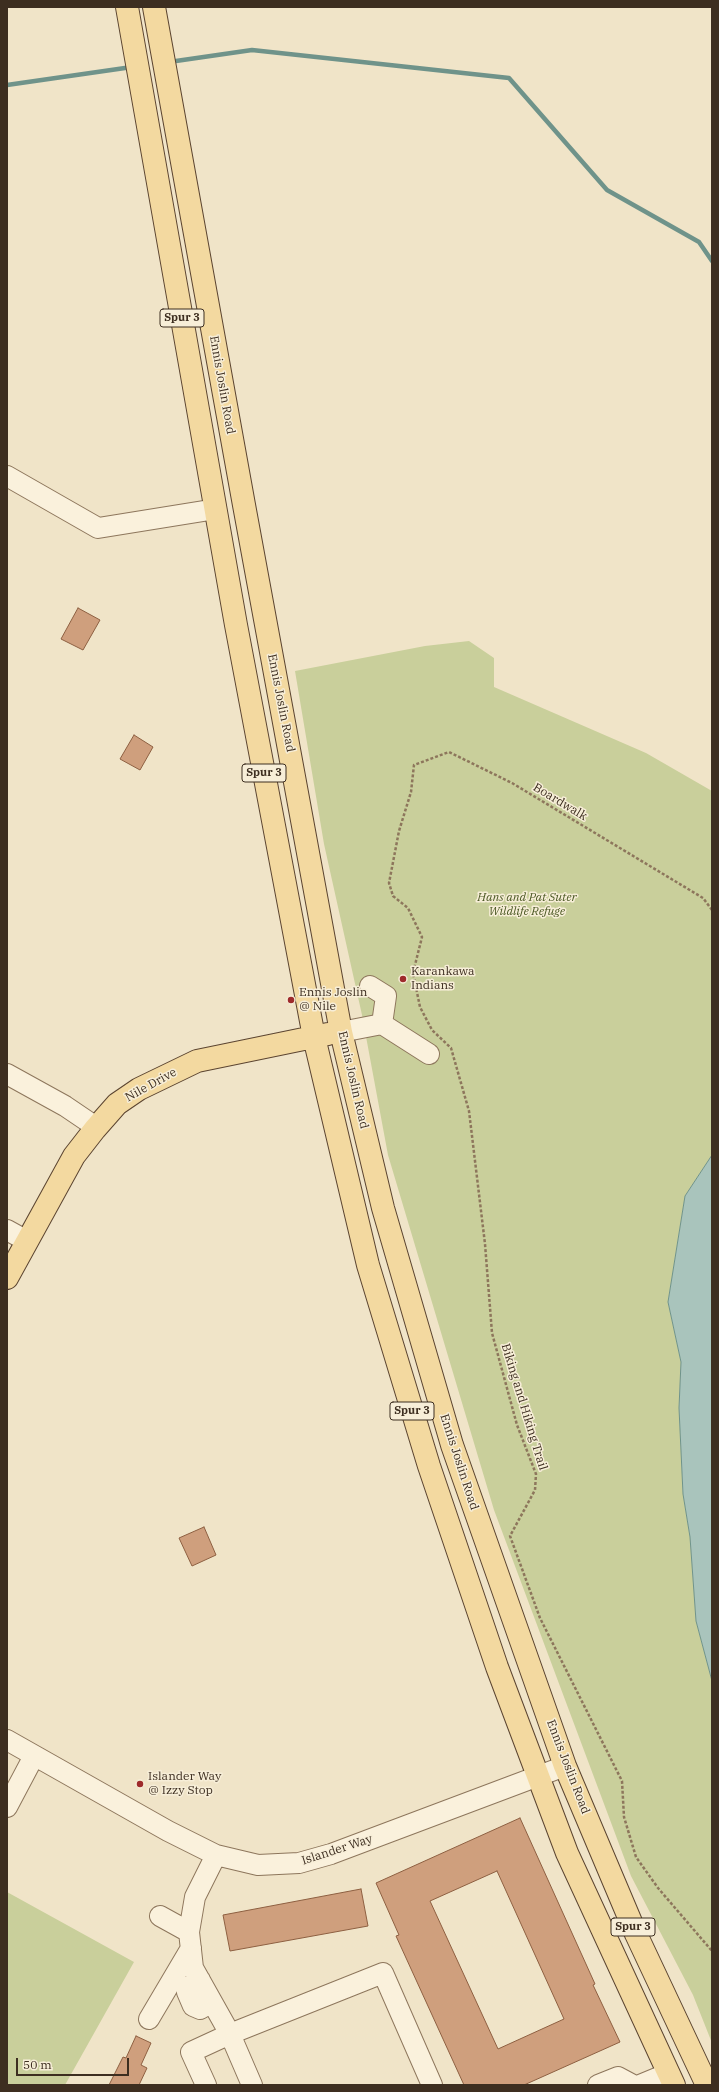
<!DOCTYPE html>
<style>
body{margin:0}
#map{position:relative;width:719px;height:2092px;overflow:hidden;background:#f0e4c8;font-family:"IBM Plex Serif",serif}
canvas{display:block}
.frame{position:absolute;inset:0;border:8px solid #3d2e20;pointer-events:none}
.scale{position:absolute;left:16px;top:2058px;width:113px;height:18px;box-sizing:border-box;border:2px solid #3d2e20;border-top:0;padding-left:5px;font-size:12px;line-height:14px;white-space:nowrap;color:#3d2e20;-webkit-text-stroke:3px #f7eed8;paint-order:stroke}
</style>
<div id="map">
<canvas width="719" height="2092"></canvas>
<div class="frame"></div>
<div class="scale">50 m</div>
</div>
<script>
const c = document.querySelector('canvas').getContext('2d');
c.lineJoin = 'round';
function fillPath(path, color) {
  c.fillStyle = color;
  c.fill(path, 'evenodd');
}
function shape(rows) {
  const path = new Path2D();
  for (const r of rows) {
    path.moveTo(r[0], r[1]);
    for (let i = 2; i < r.length; i += 2) path.lineTo(r[i], r[i + 1]);
  }
  return path;
}
function trace(path, color, width, dash) {
  c.strokeStyle = color;
  c.lineWidth = width;
  c.lineCap = dash ? 'butt' : 'round';
  c.setLineDash(dash || []);
  c.stroke(path);
}
function label(font, color, halo, rows, align = 'center') {
  c.font = font + ' "IBM Plex Serif",serif';
  c.lineWidth = 3;
  c.setLineDash([]);
  c.textBaseline = 'middle';
  c.strokeStyle = halo;
  c.fillStyle = color;
  for (const [text, x, y, turn = 0] of rows) {
    c.save();
    c.translate(x, y);
    c.rotate((+turn || 0) * Math.PI / 180);
    c.textAlign = isNaN(turn) ? turn : align;
    if (halo) c.strokeText(text, 0, 0);
    c.fillText(text, 0, 0);
    c.restore();
  }
}
fillPath(shape([
 [469,641,494,658,494,687,646,753,712,791,712,1155,685,1196,668,1302,681,1362,679,1408,683,1494,690,1537,696,1621,712,1681,712,2043,693,1995,631,1876,494,1510,388,1155,362,1015,324,844,295,671,425,646],
 [7,1892,134,1962,65,2085,7,2085]
]), '#c9cf9b');
const water = shape([
 [712,1155,712,1681,696,1621,690,1537,683,1494,679,1408,681,1362,668,1302,685,1196,712,1155]
]);
fillPath(water, '#a9c4bc');
trace(water, '#6f938a', 1);
trace(shape([
 [169,62,252,50,509,78,607,190,699,242,712,261],
 [7,85,132,67]
]), '#6f938a', 4.5);
const building = shape([
 [78,608,100,620,83,650,61,639,78,608],
 [134,735,153,747,140,770,120,759,134,735],
 [204,1527,216,1555,192,1566,179,1538,204,1527],
 [520,1818,595,1984,593,1985,620,2042,524,2085,464,2085,396,1936,399,1935,376,1883,520,1818],
 [497,1871,564,2019,498,2049,430,1901,497,1871],
 [361,1889,368,1926,230,1951,223,1915,361,1889],
 [136,2036,151,2043,141,2065,147,2068,139,2085,109,2085,123,2057,126,2058,136,2036]
]);
fillPath(building, '#cf9f7d');
trace(building, '#8d5f41', 1);
const minor = shape([
 [7,476,98,528,216,509],
 [382,1024,429,1054],
 [341,1032,382,1024,386,996,370,986],
 [7,1074,65,1106,96,1127],
 [7,1230,27,1241],
 [7,1740,168,1831,216,1855,258,1865,299,1863,331,1854,565,1766],
 [7,1807,34,1756],
 [216,1855,195,1897,189,1932,193,1968,230,2034,252,2085],
 [160,1916,189,1932],
 [200,1980,190,1986,187,1992,193,2006,200,2009,212,2002],
 [149,2019,191,1948],
 [206,2085,191,2052,230,2034,383,1973,432,2085],
 [598,2085,618,2077,633,2085],
 [640,2085,669,2073]
]);
const major = shape([
 [127,7,236,625,314,1037,368,1265,429,1466,497,1667,567,1853,674,2085],
 [154,7,244,505,341,1032,383,1208,452,1445,565,1766,636,1934,707,2085],
 [7,1278,74,1156,95,1129,117,1104,139,1089,197,1061,328,1034]
]);
trace(minor, '#8d765c', 22);
trace(major, '#5b4430', 24);
trace(shape([
 [712,910,703,898,512,783,449,752,414,765,411,792,399,831,389,883,393,896,408,908,422,937,413,973,420,1007,432,1030,451,1048,469,1111,485,1244,492,1333,517,1425,536,1474,535,1490,510,1536,540,1618,622,1781,624,1817,636,1857,658,1888,712,1951]
]), '#8d765c', 2.5, [3, 2]);
trace(minor, '#faf1dc', 20);
trace(major, '#f3d9a0', 22);
for (const [x, y, r, color] of [
 [403,979,4,"#9e2a2b"],
 [291,1000,4,"#9e2a2b"],
 [140,1784,4,"#9e2a2b"]
]) {
  const dot = new Path2D();
  dot.arc(x, y, r, 0, 2 * Math.PI);
  c.fillStyle = color;
  c.fill(dot);
  trace(dot, '#f7eed8', 1.5);
}
for (const [x, y, w] of [
 [182,318,44],
 [264,773,44],
 [412,1411,44],
 [633,1927,44]
]) {
  const box = new Path2D();
  box.roundRect(x - w / 2, y - 9, w, 18, 3);
  c.fillStyle = '#f7eed8';
  c.fill(box);
  trace(box, '#3d2e20', 1);
}
label('bold 11px', '#3d2e20', null, [
 ["Spur 3",182,318],
 ["Spur 3",264,773],
 ["Spur 3",412,1411],
 ["Spur 3",633,1927]
]);
label('12px', '#3d2e20', '#f7eed8', [
 ["Ennis Joslin Road",222,385,80],
 ["Ennis Joslin Road",281,703,79],
 ["Boardwalk",560,802,31],
 ["Ennis Joslin Road",353,1080,77],
 ["Nile Drive",151,1085,-29],
 ["Biking and Hiking Trail",524,1407,73],
 ["Ennis Joslin Road",459,1462,72],
 ["Ennis Joslin Road",568,1767,69],
 ["Islander Way",337,1850,-18]
]);
label('italic 12px', '#4d5a26', '#f7eed8', [
 ["Hans and Pat Suter",527,898],
 ["Wildlife Refuge",527,912]
]);
label('12px', '#3d2e20', '#f7eed8', [
 ["Karankawa",411,972],
 ["Indians",411,986],
 ["Ennis Joslin",299,993],
 ["@ Nile",299,1007],
 ["Islander Way",148,1777],
 ["@ Izzy Stop",148,1791]
], 'left');
</script>
